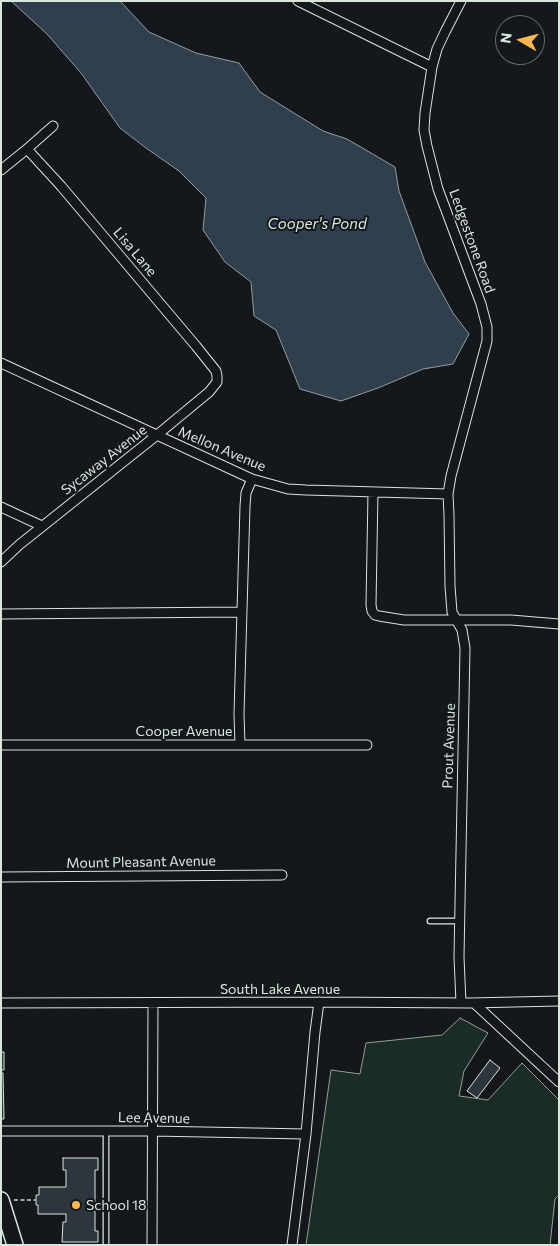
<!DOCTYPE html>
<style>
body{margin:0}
#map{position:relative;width:560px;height:1246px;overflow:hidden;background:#14181c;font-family:Commissioner,sans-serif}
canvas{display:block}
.frame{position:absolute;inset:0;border:2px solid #d8e6dc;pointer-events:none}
.north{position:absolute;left:495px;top:15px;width:50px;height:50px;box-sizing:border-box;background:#14181c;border:1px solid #626a69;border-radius:50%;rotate:278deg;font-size:14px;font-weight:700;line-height:20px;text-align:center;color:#d8e6dc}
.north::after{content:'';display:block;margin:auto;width:18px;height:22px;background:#ffb74d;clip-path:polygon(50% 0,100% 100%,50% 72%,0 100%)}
</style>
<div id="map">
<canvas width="560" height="1246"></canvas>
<div class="frame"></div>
<div class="north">N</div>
</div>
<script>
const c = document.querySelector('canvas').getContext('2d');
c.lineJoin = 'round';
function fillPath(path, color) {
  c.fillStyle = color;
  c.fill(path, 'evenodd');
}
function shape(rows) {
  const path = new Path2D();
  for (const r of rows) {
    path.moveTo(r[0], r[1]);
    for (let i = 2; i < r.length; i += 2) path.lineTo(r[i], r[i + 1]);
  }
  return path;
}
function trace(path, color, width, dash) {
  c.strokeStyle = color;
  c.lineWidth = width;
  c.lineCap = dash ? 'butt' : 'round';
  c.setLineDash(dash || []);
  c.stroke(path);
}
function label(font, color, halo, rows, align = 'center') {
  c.font = font + ' Commissioner,sans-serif';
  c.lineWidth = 4;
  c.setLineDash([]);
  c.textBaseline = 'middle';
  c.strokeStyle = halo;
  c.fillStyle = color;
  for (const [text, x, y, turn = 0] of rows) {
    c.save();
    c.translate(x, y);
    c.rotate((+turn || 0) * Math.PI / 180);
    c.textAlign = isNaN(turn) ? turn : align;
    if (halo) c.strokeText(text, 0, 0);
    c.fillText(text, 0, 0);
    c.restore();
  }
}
const green = shape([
 [460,1018,488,1033,464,1071,459,1096,488,1100,522,1063,559,1100,559,1195,555,1199,550,1245,306,1245,331,1070,360,1074,366,1043,442,1035,460,1018]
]);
fillPath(green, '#1a2d24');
trace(green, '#939e99', 1);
const water = shape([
 [11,1,120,1,149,32,196,53,239,63,260,92,323,131,347,139,395,167,399,191,425,262,453,313,469,334,453,364,423,369,378,388,341,401,300,389,276,330,254,316,251,282,225,262,203,230,206,198,179,171,146,148,120,128,81,73,47,34,11,1]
]);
fillPath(water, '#2f3f4d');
trace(water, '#939e99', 1);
const building = shape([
 [1,1052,4,1052,4,1070,1,1070,1,1052],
 [490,1060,500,1068,477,1098,467,1091,490,1060],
 [1,1073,3,1073,4,1119,1,1119,1,1073],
 [63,1158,98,1158,98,1170,95,1170,95,1231,98,1231,98,1242,62,1242,63,1222,66,1222,66,1214,38,1214,38,1205,36,1205,36,1195,39,1195,39,1187,66,1187,66,1170,63,1170,63,1158]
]);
fillPath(building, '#2c363c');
trace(building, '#d8e6dc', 1);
const service = shape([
 [430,921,460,921],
 [106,1131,106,1245]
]);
const minor = shape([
 [298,1,432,67],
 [1,170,27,149,53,126],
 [1,363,252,479,288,489,306,490,448,494],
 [373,492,371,605,372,611,375,615,379,616,404,620,511,620,559,624],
 [1,507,42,526],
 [1,562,19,545,157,435,209,392,217,382,217,376,216,371,196,346,61,186,27,149],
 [1,614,242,612],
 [1,745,367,745],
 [240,745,239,714,245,506,246,493,252,479],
 [1,877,282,875],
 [1,1003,319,1002,470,1003,559,1001],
 [461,1003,459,957,460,903,465,648,462,630,452,612,450,586,449,515,448,494,451,476,487,341,487,327,481,304,438,189,427,146,424,130,425,113,432,67,437,49,445,32,461,1],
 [474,1003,559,1082],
 [1,1131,152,1131,306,1134],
 [152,1245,153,1003],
 [292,1245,306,1134,315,1032,319,1002]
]);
const trunk = shape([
 [1,1200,15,1245]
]);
trace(service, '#d8e6dc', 7);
trace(minor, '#d8e6dc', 11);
trace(trunk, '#d8e6dc', 18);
trace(shape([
 [14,1200,36,1200]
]), '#9da8a2', 2, [4, 2.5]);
trace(service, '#14181c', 4.5);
trace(minor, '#14181c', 9);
trace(trunk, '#14181c', 15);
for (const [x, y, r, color] of [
 [76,1205,5,"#ffb74d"]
]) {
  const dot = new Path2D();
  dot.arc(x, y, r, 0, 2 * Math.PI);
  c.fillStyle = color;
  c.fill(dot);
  trace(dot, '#14181c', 2);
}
label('14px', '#d8e6dc', '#14181c', [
 ["Ledgestone Road",472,241,70],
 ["Lisa Lane",135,252,50],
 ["Mellon Avenue",222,449,23],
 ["Sycaway Avenue",104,460,-38],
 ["Cooper Avenue",184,731],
 ["Prout Avenue",449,746,-88],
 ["Mount Pleasant Avenue",141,862,-1],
 ["South Lake Avenue",280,989],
 ["Lee Avenue",154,1118,1]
]);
label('14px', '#d8e6dc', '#14181c', [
 ["School 18",86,1205]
], 'left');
label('italic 15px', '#d8e6dc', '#14181c', [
 ["Cooper's Pond",317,224]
]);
</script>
